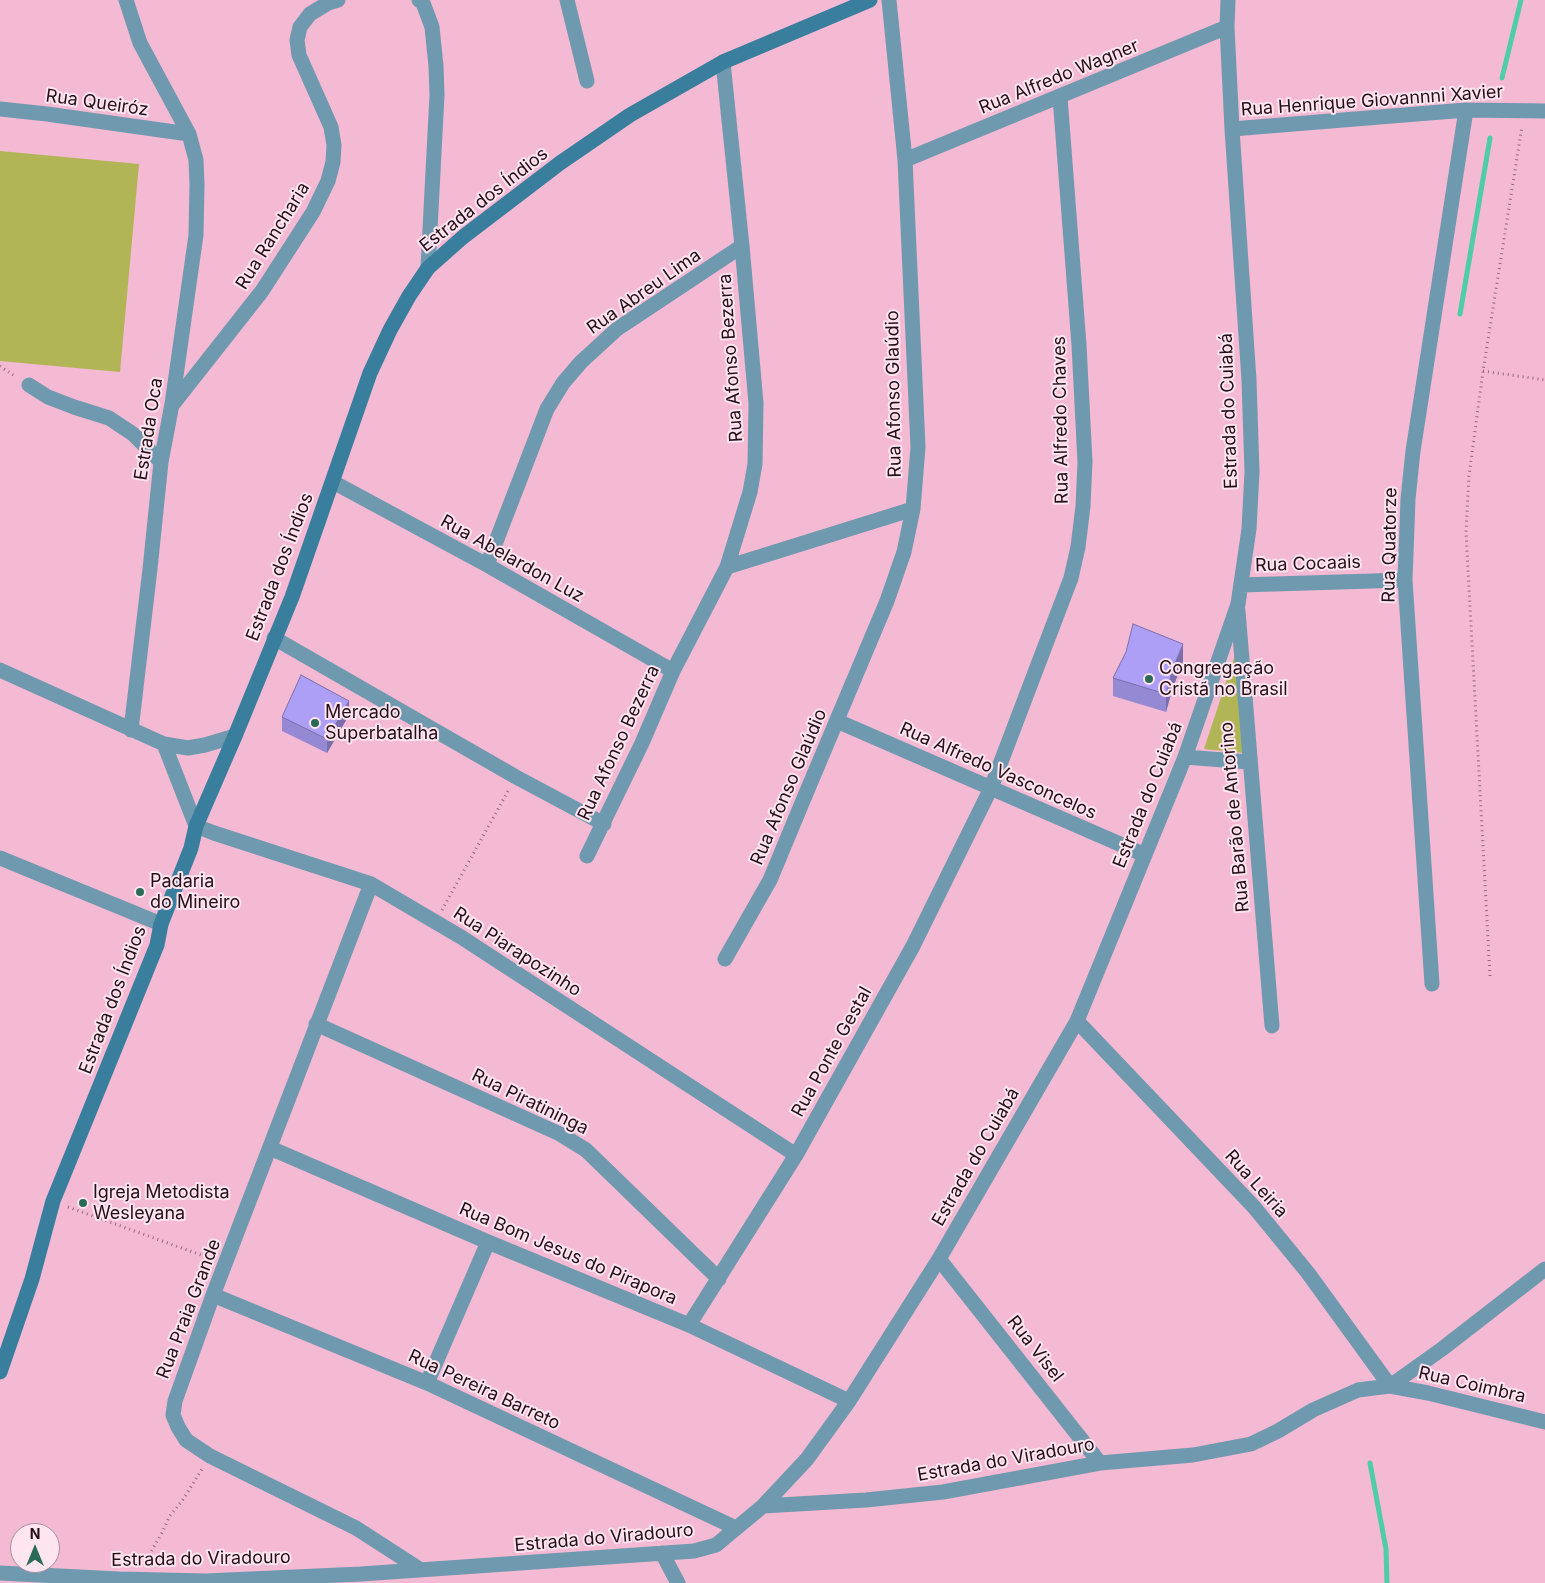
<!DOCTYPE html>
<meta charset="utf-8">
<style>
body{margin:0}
#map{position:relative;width:1545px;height:1583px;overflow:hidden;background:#f4b9d3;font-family:Inter,sans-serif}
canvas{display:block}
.north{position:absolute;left:10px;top:1523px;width:50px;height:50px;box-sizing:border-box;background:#ffe5f0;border:1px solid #a78f9a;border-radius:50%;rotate:0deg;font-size:14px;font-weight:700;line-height:20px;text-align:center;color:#240f19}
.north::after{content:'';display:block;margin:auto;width:18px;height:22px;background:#2a6a57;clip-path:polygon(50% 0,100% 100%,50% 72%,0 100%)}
</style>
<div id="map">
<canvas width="1545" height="1583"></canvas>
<div class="north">N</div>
</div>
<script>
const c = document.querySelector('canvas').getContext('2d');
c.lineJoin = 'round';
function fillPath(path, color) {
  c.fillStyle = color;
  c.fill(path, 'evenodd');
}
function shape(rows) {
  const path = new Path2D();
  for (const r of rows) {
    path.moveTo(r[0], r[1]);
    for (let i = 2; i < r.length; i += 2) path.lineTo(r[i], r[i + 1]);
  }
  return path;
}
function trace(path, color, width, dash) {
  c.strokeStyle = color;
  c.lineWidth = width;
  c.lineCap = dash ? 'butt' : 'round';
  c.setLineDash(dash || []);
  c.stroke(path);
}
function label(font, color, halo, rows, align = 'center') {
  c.font = font + ' Inter,sans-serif';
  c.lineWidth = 4;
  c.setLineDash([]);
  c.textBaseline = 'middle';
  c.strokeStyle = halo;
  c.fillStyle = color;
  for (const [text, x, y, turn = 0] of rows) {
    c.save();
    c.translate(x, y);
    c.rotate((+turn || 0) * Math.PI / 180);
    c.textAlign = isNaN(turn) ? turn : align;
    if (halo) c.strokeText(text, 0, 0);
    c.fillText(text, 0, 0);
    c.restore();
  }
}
fillPath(shape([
 [0,151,139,164,120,372,0,361],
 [1237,649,1245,753,1204,749]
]), '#b2b555');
trace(shape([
 [1502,78,1521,0],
 [1460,314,1490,138],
 [1370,1463,1386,1549,1387,1583]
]), '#4fcca8', 5);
trace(shape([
 [0,366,16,377],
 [1483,371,1545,380],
 [442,910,508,791],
 [1490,976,1466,532,1469,476,1483,371,1522,126],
 [68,1207,212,1259],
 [144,1564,163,1531,169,1517,182,1501,202,1469]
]), '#946b7d', 3, [1, 4]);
trace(shape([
 [126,0,140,43,189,134,196,160,197,184,196,235,172,404,161,462,150,569,131,730],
 [419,0,423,3,432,27,436,66,437,95,428,268],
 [567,0,587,81],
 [0,109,47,114,189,134],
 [1232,129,1466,110,1545,111],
 [905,160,1227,27],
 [29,385,48,397,74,407,109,418,133,434,161,462],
 [173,404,262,291,313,212,328,181,333,162,334,145,331,127,299,55,297,40,300,27,310,14,328,3,338,0],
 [333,482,487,565,673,671],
 [487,565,547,409,563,383,581,362,617,329,742,246],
 [727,567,913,509],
 [1241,585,1405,580],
 [1238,611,1272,1026],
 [274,638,516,777,604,824],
 [0,670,164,744,188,748,205,745,235,736],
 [837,721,1145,855],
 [164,744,196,826,214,833,371,884,461,937,796,1155],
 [1185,757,1249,762],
 [587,856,642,743,673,671,727,567,750,492,755,464,756,403,742,246,723,62],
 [0,858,161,924],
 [371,884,213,1295,175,1401,173,1415,178,1427,186,1440,210,1456,356,1528,421,1570],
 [725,959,770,880,802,803,887,601,904,552,913,509,918,447,905,160,889,0],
 [1432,984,1405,580,1408,499,1413,451,1466,110],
 [1077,1021,1254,1207,1308,1273,1390,1386],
 [316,1024,560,1134,586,1150,719,1279],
 [270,1148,488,1242,689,1325,849,1401],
 [939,1259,1100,1463],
 [213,1295,427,1383,736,1528],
 [689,1325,796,1155,913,946,991,788,1071,578,1078,547,1083,506,1085,462,1079,345,1060,97],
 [427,1383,488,1242],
 [1390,1386,1442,1349,1545,1269],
 [763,1506,866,1500,943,1492,1100,1463,1193,1455,1251,1444,1278,1431,1313,1410,1358,1390,1390,1386,1428,1393,1545,1422],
 [662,1553,678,1583],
 [0,1573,119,1579,206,1581,361,1574,694,1551,716,1545,763,1506,807,1459,849,1401,939,1259,1077,1021,1185,757,1238,604,1249,529,1252,472,1249,380,1232,129,1227,27,1228,0]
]), '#6f99ae', 15);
trace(shape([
 [0,1372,32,1279,53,1201,157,945,161,924,191,848,196,826,235,736,292,597,370,373,390,330,409,296,428,268,463,237,560,163,630,115,723,62,870,0]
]), '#3a7e9e', 15);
fillPath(shape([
 [1126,652,1183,662,1173,687,1166,712,1113,696,1113,678],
 [349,715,327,753,282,731,282,717]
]), '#9689d4');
fillPath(shape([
 [1183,644,1183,662,1173,687,1166,712,1166,694,1173,668],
 [349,701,349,715,327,753,327,739]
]), '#7a6fac');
const building = shape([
 [1133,624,1183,644,1173,668,1166,694,1113,678,1126,652,1133,624],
 [301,675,349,701,327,739,282,717,301,675]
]);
fillPath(building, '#ae9ff6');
trace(building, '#7a6fac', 1);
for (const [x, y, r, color] of [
 [1149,679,5,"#2a6a57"],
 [315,723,5,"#2a6a57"],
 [140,892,5,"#2a6a57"],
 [83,1203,5,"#2a6a57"]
]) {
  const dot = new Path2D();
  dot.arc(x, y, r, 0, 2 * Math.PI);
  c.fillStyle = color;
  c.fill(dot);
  trace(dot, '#ffe5f0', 2);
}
label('18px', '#240f19', '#ffe5f0', [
 ["Rua Alfredo Wagner",1059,77,-22],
 ["Rua Henrique Giovannni Xavier",1372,101,-4],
 ["Rua Queiróz",97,103,8],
 ["Estrada dos Índios",484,200,-38],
 ["Rua Rancharia",273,236,-58],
 ["Rua Abreu Lima",644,292,-35],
 ["Rua Afonso Bezerra",731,358,-94],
 ["Rua Afonso Glaúdio",894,394,-91],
 ["Estrada do Cuiabá",1229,411,-92],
 ["Rua Alfredo Chaves",1061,420,-91],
 ["Estrada Oca",149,429,-81],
 ["Rua Quatorze",1390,545,-89],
 ["Rua Abelardon Luz",512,559,29],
 ["Rua Cocaais",1308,564,-2],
 ["Estrada dos Índios",280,567,-69],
 ["Rua Afonso Bezerra",619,743,-65],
 ["Rua Alfredo Vasconcelos",998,771,24],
 ["Rua Afonso Glaúdio",789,787,-67],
 ["Estrada do Cuiabá",1148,795,-68],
 ["Rua Barão de Antorino",1235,817,-95],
 ["Rua Piarapozinho",517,952,33],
 ["Estrada dos Índios",113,1000,-69],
 ["Rua Ponte Gestal",832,1052,-61],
 ["Rua Piratininga",530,1102,26],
 ["Estrada do Cuiabá",976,1157,-60],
 ["Rua Leiria",1256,1184,48],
 ["Rua Bom Jesus do Pirapora",568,1254,23],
 ["Rua Praia Grande",189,1309,-69],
 ["Rua Visel",1035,1349,52],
 ["Rua Coimbra",1472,1385,13],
 ["Rua Pereira Barreto",484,1390,25],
 ["Estrada do Viradouro",1006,1460,-10],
 ["Estrada do Viradouro",604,1538,-5],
 ["Estrada do Viradouro",201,1559,-1]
]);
label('18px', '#240f19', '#ffe5f0', [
 ["Congregação",1159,669],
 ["Cristã no Brasil",1159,690],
 ["Mercado",325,713],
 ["Superbatalha",325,734],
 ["Padaria",150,882],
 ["do Mineiro",150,903],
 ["Igreja Metodista",93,1193],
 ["Wesleyana",93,1214]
], 'left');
</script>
